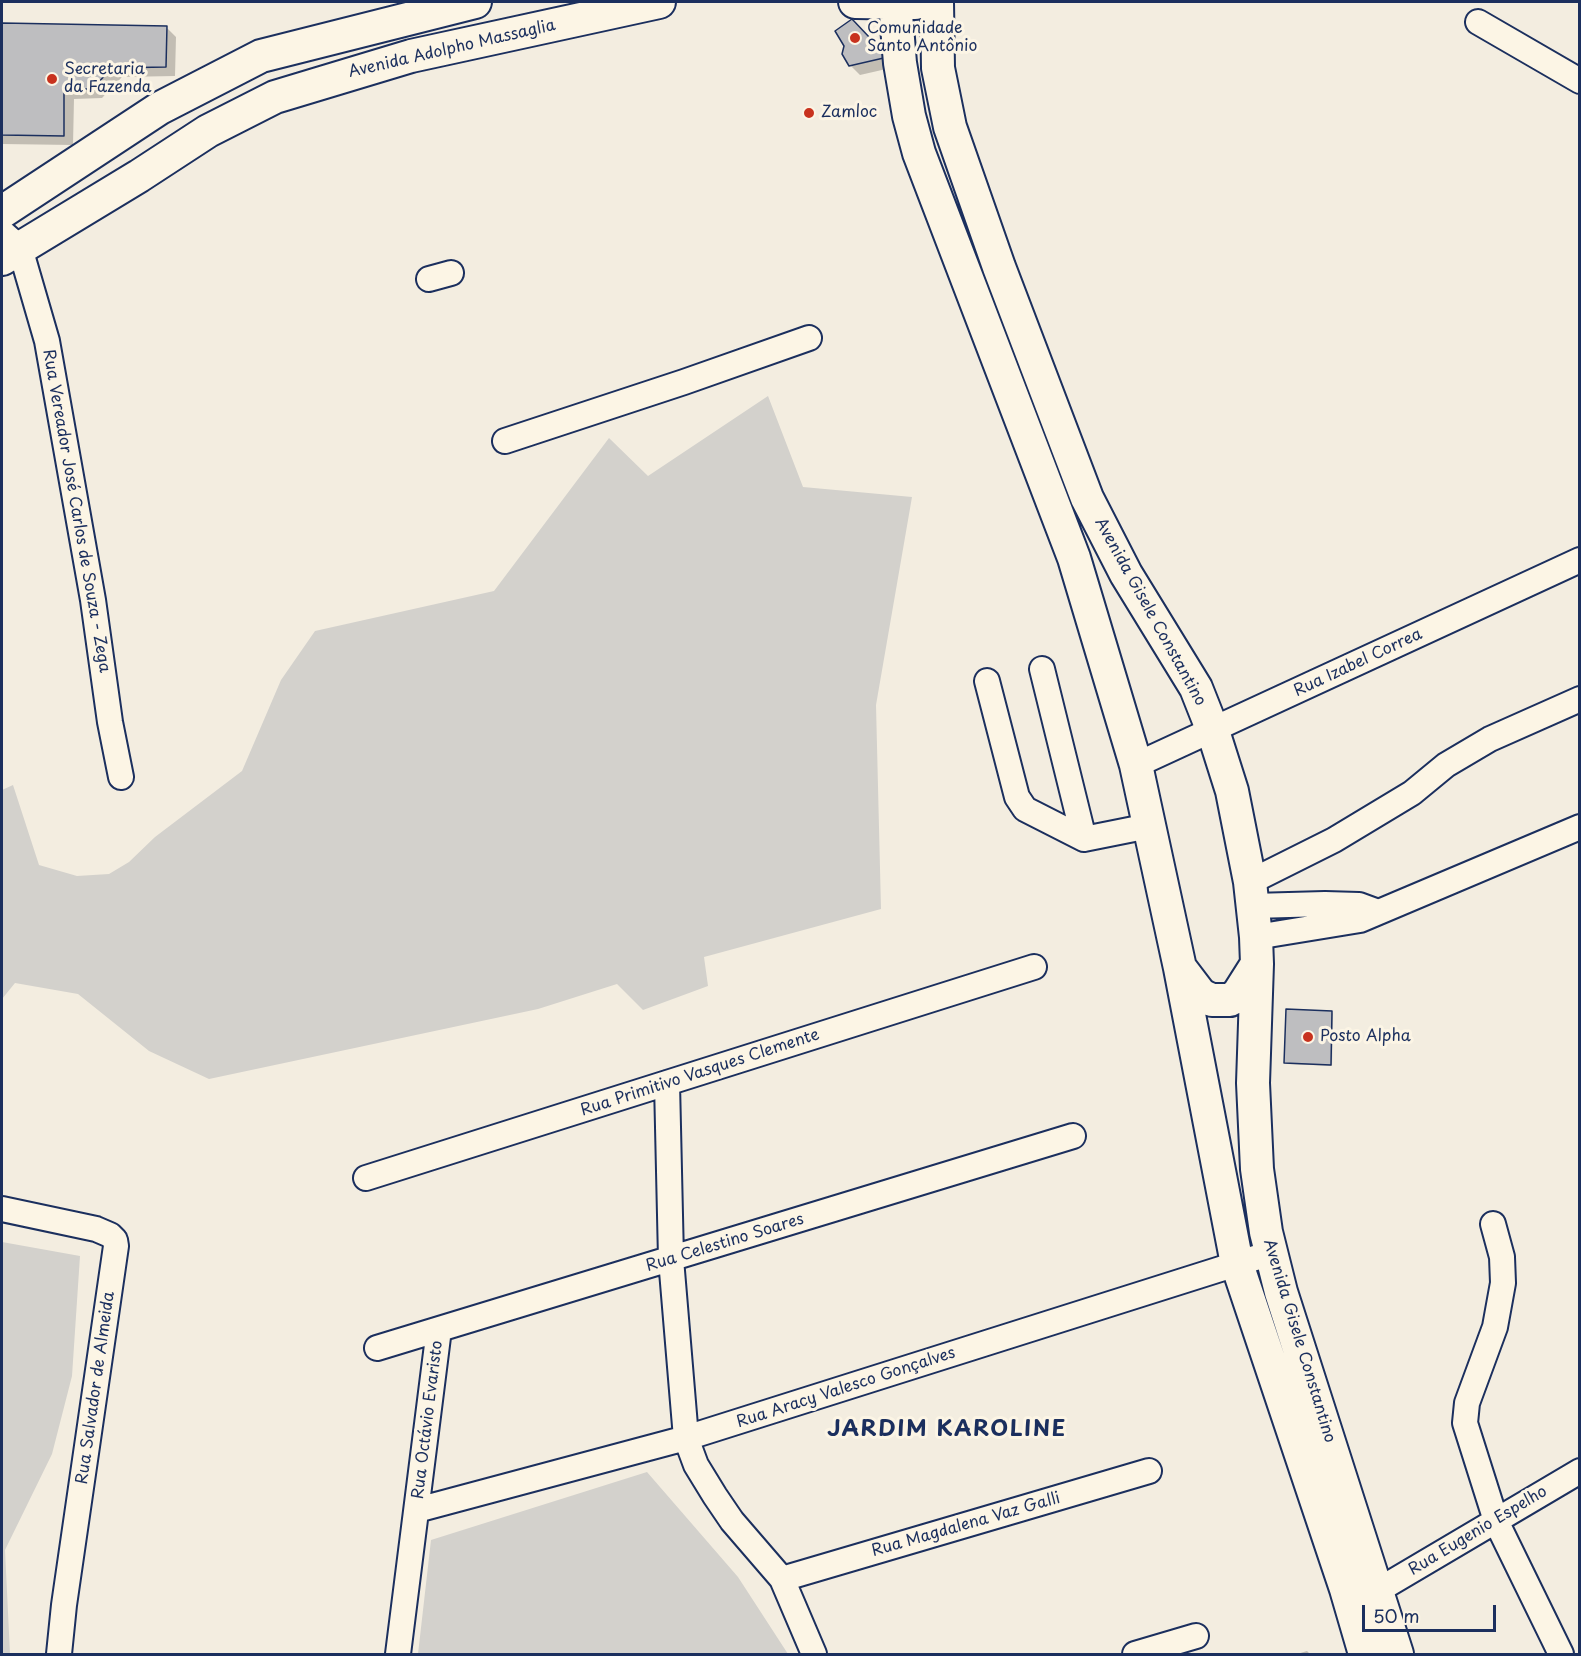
<!DOCTYPE html>
<meta charset="utf-8">
<style>
body{margin:0}
#map{position:relative;width:1581px;height:1656px;overflow:hidden;background:#f3ede0;font-family:"Playpen Sans",sans-serif}
canvas{display:block}
.frame{position:absolute;inset:0;border:3px solid #1b2f5e;pointer-events:none}
.scale{position:absolute;left:1362px;top:1605px;width:134px;height:27px;box-sizing:border-box;border:3px solid #1b2f5e;border-top:0;padding-left:8px;font-size:18px;line-height:21px;white-space:nowrap;color:#1b2f5e;-webkit-text-stroke:4px #fcf5e5;paint-order:stroke}
</style>
<div id="map">
<canvas width="1581" height="1656"></canvas>
<div class="frame"></div>
<div class="scale">50 m</div>
</div>
<script>
const c = document.querySelector('canvas').getContext('2d');
c.lineJoin = 'round';
function fillPath(path, color) {
  c.fillStyle = color;
  c.fill(path, 'evenodd');
}
function shape(rows) {
  const path = new Path2D();
  for (const r of rows) {
    path.moveTo(r[0], r[1]);
    for (let i = 2; i < r.length; i += 2) path.lineTo(r[i], r[i + 1]);
  }
  return path;
}
function trace(path, color, width, dash) {
  c.strokeStyle = color;
  c.lineWidth = width;
  c.lineCap = dash ? 'butt' : 'round';
  c.setLineDash(dash || []);
  c.stroke(path);
}
function label(font, color, halo, rows, align = 'center') {
  c.font = font + ' "Playpen Sans",sans-serif';
  c.lineWidth = 6;
  c.setLineDash([]);
  c.textBaseline = 'middle';
  c.strokeStyle = halo;
  c.fillStyle = color;
  for (const [text, x, y, turn = 0] of rows) {
    c.save();
    c.translate(x, y);
    c.rotate((+turn || 0) * Math.PI / 180);
    c.textAlign = isNaN(turn) ? turn : align;
    if (halo) c.strokeText(text, 0, 0);
    c.fillText(text, 0, 0);
    c.restore();
  }
}
fillPath(shape([
 [768,396,803,487,912,497,876,705,881,909,704,957,708,986,643,1010,617,984,538,1009,209,1079,149,1051,78,994,15,983,2,999,2,790,13,785,39,865,77,876,109,874,129,862,155,837,242,771,281,680,315,631,494,591,609,438,648,476],
 [2,1242,80,1256,72,1376,52,1454,5,1550,10,1654,2,1654],
 [647,1472,738,1577,788,1654,418,1654,431,1540]
]), '#d3d1cc');
fillPath(shape([
 [852,21,895,67,860,75,850,65],
 [2,24,166,27,176,37,175,76,122,77,102,98,74,99,73,145,2,144],
 [1332,1012,1333,1014,1332,1066,1287,1064,1286,1063],
 [1307,1651,1310,1654,1297,1654]
]), '#0003');
const building = shape([
 [852,19,888,57,849,66,842,54,844,46,835,31,852,19],
 [2,23,167,26,166,67,112,68,92,89,64,89,64,136,2,135,2,23],
 [1286,1009,1332,1011,1331,1065,1284,1063,1286,1009]
]);
fillPath(building, '#bebec0');
trace(building, '#1b2f5e', 1.5);
const minor = shape([
 [1478,22,1580,81],
 [2,232,20,248,47,341,93,600,110,722,121,777],
 [429,279,451,273],
 [505,441,684,382,809,338],
 [1042,669,1084,839],
 [987,681,1017,797,1025,809,1084,839,1149,826],
 [1136,765,1580,560],
 [1250,882,1334,840,1412,793,1446,765,1490,739,1580,699],
 [1253,906,1325,904,1359,905,1378,912],
 [1256,937,1360,920,1580,827],
 [667,1083,671,1259,686,1438,696,1465,715,1496,732,1521,782,1579,814,1654],
 [366,1178,1034,967],
 [2,1209,96,1229,110,1235,115,1240,116,1246,64,1605,59,1654],
 [1493,1224,1502,1257,1503,1283,1495,1327,1467,1403,1465,1423,1496,1521,1561,1654],
 [377,1348,1073,1136],
 [417,1510,686,1438,1271,1253],
 [782,1579,1149,1471],
 [1377,1591,1580,1471],
 [398,1654,439,1329],
 [1135,1654,1196,1636]
]);
const major = shape([
 [855,2,915,3],
 [895,2,900,63,909,116,919,153,1074,558,1136,765,1180,968,1237,1264,1346,1589,1365,1654],
 [937,2,938,68,950,127,999,267,1087,498,1126,574,1196,688,1213,731,1232,791,1250,882,1256,937,1257,964,1253,1083,1257,1169,1266,1232,1281,1292,1397,1654],
 [2,212,160,108,261,56,475,2],
 [2,259,139,176,208,131,275,97,411,56,659,2],
 [1181,969,1200,994,1205,997,1212,1000,1230,1000,1238,994,1257,964]
]);
trace(minor, '#1b2f5e', 28);
trace(major, '#1b2f5e', 36);
trace(minor, '#fcf5e5', 24);
trace(major, '#fcf5e5', 32);
for (const [x, y, r, color] of [
 [855,38,6,"#c8321e"],
 [52,79,6,"#c8321e"],
 [809,113,6,"#c8321e"],
 [1308,1037,6,"#c8321e"]
]) {
  const dot = new Path2D();
  dot.arc(x, y, r, 0, 2 * Math.PI);
  c.fillStyle = color;
  c.fill(dot);
  trace(dot, '#fcf5e5', 2);
}
label('16px', '#1b2f5e', '#fcf5e5', [
 ["Comunidade",867,29],
 ["Santo Antônio",867,47],
 ["Secretaria",64,70],
 ["da Fazenda",64,88],
 ["Zamloc",821,113],
 ["Posto Alpha",1320,1037]
], 'left');
label('16px', '#1b2f5e', '#fcf5e5', [
 ["Avenida Adolpho Massaglia",452,49,-13],
 ["Rua Vereador José Carlos de Souza - Zega",76,511,80],
 ["Avenida Gisele Constantino",1150,612,61],
 ["Rua Izabel Correa",1358,663,-25],
 ["Rua Primitivo Vasques Clemente",700,1073,-18],
 ["Rua Celestino Soares",725,1243,-17],
 ["Avenida Gisele Constantino",1299,1341,73],
 ["Rua Salvador de Almeida",96,1388,-82],
 ["Rua Aracy Valesco Gonçalves",846,1388,-18],
 ["Rua Octávio Evaristo",428,1420,-83],
 ["Rua Magdalena Vaz Galli",966,1525,-16],
 ["Rua Eugenio Espelho",1478,1531,-31]
]);
c.letterSpacing = '1.5px';
label('bold 22px', '#1b2f5e', '#fcf5e5', [
 ["JARDIM KAROLINE",947,1430]
]);
c.letterSpacing = '0px';
</script>
